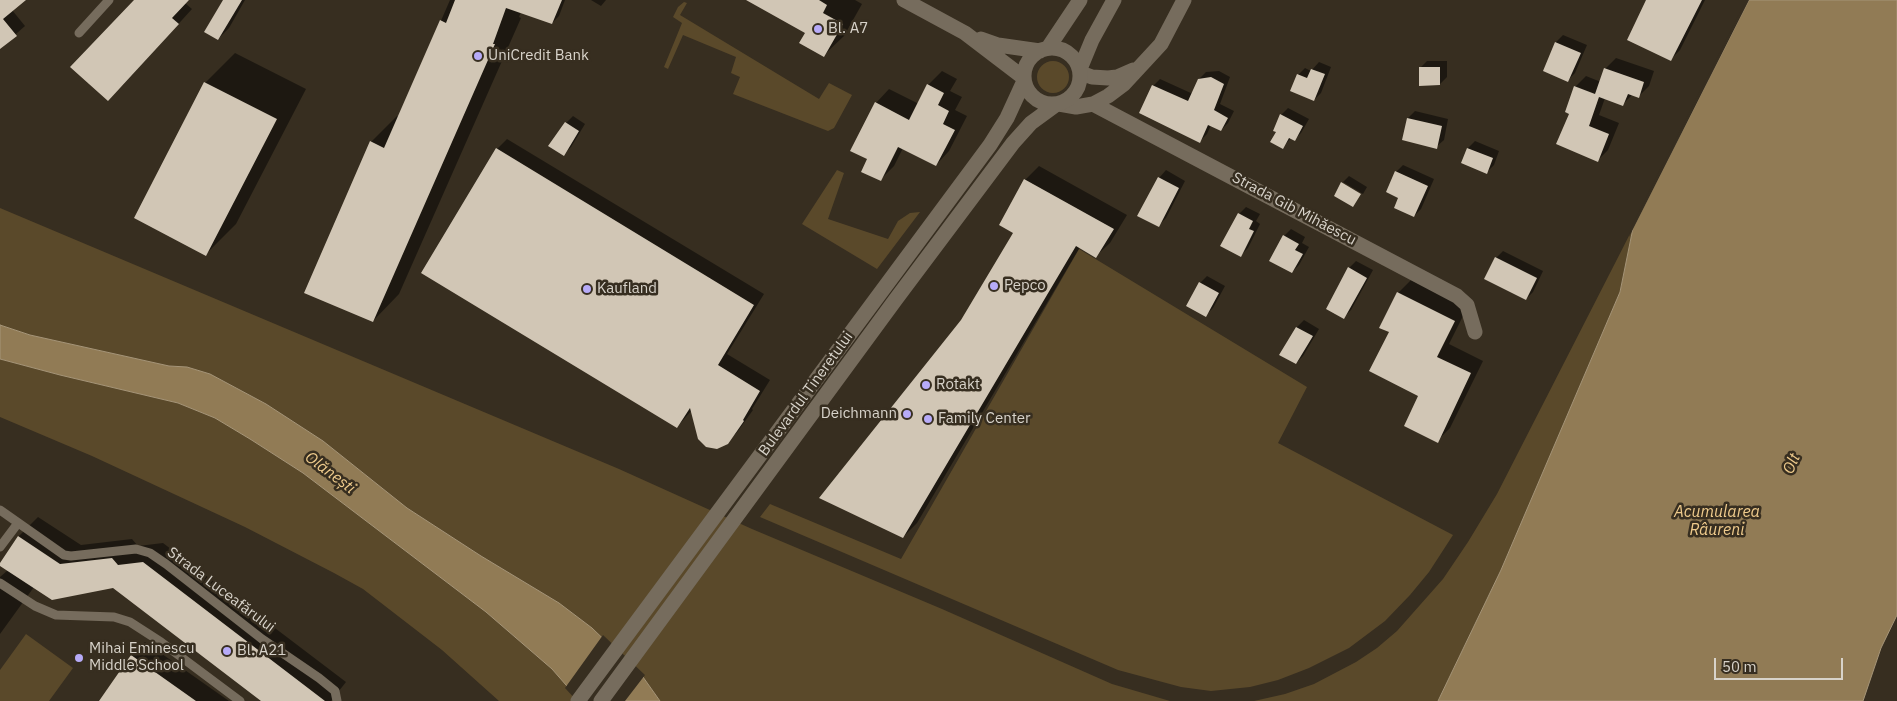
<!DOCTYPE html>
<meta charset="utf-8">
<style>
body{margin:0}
#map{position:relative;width:1897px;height:701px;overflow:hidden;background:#372e20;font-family:"IBM Plex Sans",sans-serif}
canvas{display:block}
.scale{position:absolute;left:1714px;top:658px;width:129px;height:22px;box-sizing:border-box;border:2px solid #d8d3ca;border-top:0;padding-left:6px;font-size:15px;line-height:18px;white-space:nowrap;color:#d8d3ca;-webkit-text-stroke:4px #372e20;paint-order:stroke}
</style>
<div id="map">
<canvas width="1897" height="701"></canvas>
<div class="scale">50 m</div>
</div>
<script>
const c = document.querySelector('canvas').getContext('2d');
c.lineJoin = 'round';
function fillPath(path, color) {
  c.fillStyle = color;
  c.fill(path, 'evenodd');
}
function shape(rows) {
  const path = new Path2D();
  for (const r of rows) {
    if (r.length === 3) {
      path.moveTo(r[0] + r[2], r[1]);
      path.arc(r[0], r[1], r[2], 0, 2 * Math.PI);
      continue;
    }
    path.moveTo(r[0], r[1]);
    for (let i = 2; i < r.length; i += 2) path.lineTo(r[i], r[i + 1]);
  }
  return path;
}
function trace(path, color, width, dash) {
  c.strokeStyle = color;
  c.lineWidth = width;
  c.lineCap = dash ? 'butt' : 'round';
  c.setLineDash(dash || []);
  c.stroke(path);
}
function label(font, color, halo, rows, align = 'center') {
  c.font = font + ' "IBM Plex Sans",sans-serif';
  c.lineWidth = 5;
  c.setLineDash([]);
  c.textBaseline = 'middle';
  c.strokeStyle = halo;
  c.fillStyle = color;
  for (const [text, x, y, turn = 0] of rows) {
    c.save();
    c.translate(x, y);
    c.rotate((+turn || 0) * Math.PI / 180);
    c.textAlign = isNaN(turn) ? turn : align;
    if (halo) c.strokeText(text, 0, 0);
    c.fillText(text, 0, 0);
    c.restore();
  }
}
fillPath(shape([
 [684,2,687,3,680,15,819,99,829,83,852,95,834,128,828,131,733,94,740,77,731,73,736,57,683,35,668,69,664,67,682,23,673,17,678,7],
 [1053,77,16],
 [837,170,844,173,828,219,888,239,898,221,910,213,920,212,877,269,802,224],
 [0,208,619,469,752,529,942,609,1112,684,1170,701,660,701,643,677,592,628,559,603,481,556,407,508,323,441,266,404,210,374,187,367,169,366,30,335,0,325],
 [1633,228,1620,292,1501,570,1438,701,1254,701,1285,694,1314,684,1356,662,1377,648,1397,631,1443,579,1468,542,1497,494],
 [1079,249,1307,387,1278,443,1453,535,1429,572,1410,595,1385,621,1349,648,1309,668,1278,680,1250,687,1211,691,1181,687,1118,670,760,517,770,504,901,559],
 [0,359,60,375,178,403,215,418,250,439,303,473,486,612,552,669,580,701,499,701,442,650,363,589,334,573,245,527,92,456,0,417],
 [26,634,73,668,49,701,0,701,0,670]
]), '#5a492a');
const water = shape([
 [1749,0,1897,0,1897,615,1881,648,1863,701,1438,701,1501,570,1620,292,1633,228,1749,0],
 [0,325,30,335,169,366,187,367,210,374,266,404,323,441,407,508,481,556,559,603,592,628,643,677,660,701,580,701,552,669,486,612,303,473,250,439,215,418,178,403,60,375,0,359,0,325]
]);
fillPath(water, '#917b55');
trace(water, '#a69578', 1);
fillPath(shape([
 [1746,0,1749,0,1629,237,1631,227],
 [603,635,645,675,625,701,577,701,565,688]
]), '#372e20');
fillPath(shape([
 [0,0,24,0,12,10,25,26,0,48],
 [136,0,189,0,185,3,192,9,122,86],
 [224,0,245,0,229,28,218,39],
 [450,0,565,0,559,16,552,23,521,12,519,17,521,18,399,294,373,321,371,142,397,116,399,117],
 [591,0,606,0,601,6],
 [766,0,855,0,862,4,844,36,824,55,806,33],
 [1648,0,1705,0,1680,50,1671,59],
 [1563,35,1587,45,1575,73,1568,80,1544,70,1556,42],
 [235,53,306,89,236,224,206,254,205,83],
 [1616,58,1654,71,1649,86,1639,96,1633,94,1623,104,1605,98,1599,115,1619,123,1608,150,1597,161,1571,113,1575,87,1586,76,1601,82,1605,69],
 [1427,61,1447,61,1447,77,1440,84,1420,68],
 [1319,62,1331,67,1321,93,1314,100,1298,75,1305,68,1311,71],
 [942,71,957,79,950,91,962,97,955,110,967,116,949,151,936,165,903,148,894,166,880,180,868,159,876,103,889,89,919,104,928,85],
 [1219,71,1230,77,1220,104,1234,111,1228,123,1221,130,1211,125,1207,134,1200,141,1153,86,1160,79,1193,94,1199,79,1206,72],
 [1288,108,1309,119,1301,133,1294,140,1291,138,1283,147,1277,132,1281,115],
 [1415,111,1448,119,1444,140,1436,147,1408,118],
 [573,116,585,124,571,147,564,154,566,123],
 [507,139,764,294,727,354,770,380,752,409,753,410,738,431,727,443,692,410,677,427,497,149],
 [1475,141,1499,151,1494,165,1487,172,1462,162,1468,148],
 [1403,165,1434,179,1421,209,1414,216,1400,197,1396,172],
 [1039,166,1127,215,1110,243,1096,256,1080,247,917,523,903,537,962,321,1014,232,1025,180],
 [1166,170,1185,181,1166,218,1159,225,1159,178],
 [1349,176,1367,187,1363,194,1343,182],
 [1246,207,1260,214,1256,221,1260,224,1248,248,1241,255,1239,214],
 [1291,229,1305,237,1302,243,1309,247,1299,265,1292,272,1284,236],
 [1503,251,1543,271,1533,292,1526,299,1496,258],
 [1356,261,1373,270,1351,310,1344,317,1349,268],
 [1207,276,1225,286,1213,308,1206,315,1200,283],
 [1411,280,1467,308,1449,344,1483,361,1450,428,1437,441,1420,395,1390,332,1398,293],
 [1304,320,1319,329,1303,356,1296,363,1281,354,1297,327],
 [38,517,81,545,132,539,138,546,163,543,346,682,331,701,263,701,113,586,34,587,0,634,0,577,8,570,18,537],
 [145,642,229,701,100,701,132,656]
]), '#0007');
fillPath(shape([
 [0,0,26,0,3,19,17,36,0,49],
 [134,0,189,0,172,18,179,24,108,101,70,67],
 [223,0,242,0,218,40,204,32],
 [455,0,562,0,552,24,506,8,493,44,495,44,373,322,304,293,370,141,384,148,440,20,446,23],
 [746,0,819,0,827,5,823,13,843,24,824,57,799,43,805,33],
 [1646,0,1702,0,1671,61,1627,40],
 [1555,42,1581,53,1568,82,1543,71],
 [1419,67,1440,67,1440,85,1419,86],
 [1604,68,1644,82,1639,98,1628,94,1623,106,1599,97,1589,126,1609,134,1598,162,1556,144,1569,114,1565,112,1574,86,1595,94],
 [1311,69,1325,74,1314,101,1290,91,1297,74,1307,78],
 [1211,77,1224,84,1214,110,1228,118,1221,131,1208,125,1200,143,1139,113,1152,85,1188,101,1198,79],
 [204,82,277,119,206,256,134,218],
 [927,84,944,93,938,105,949,111,943,124,955,130,936,166,898,147,881,181,861,172,867,159,850,151,875,102,909,120],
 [1280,114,1303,126,1295,141,1289,138,1283,149,1270,142,1276,132,1273,131],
 [1407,118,1442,126,1437,149,1402,140],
 [565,122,579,131,564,156,548,146],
 [496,148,754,305,718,365,760,391,743,420,744,421,728,444,717,449,706,447,698,439,690,408,677,428,421,273],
 [1467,148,1493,158,1487,174,1461,163],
 [1395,171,1428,186,1414,217,1394,208,1398,198,1386,192],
 [1158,177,1179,188,1159,227,1137,216],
 [1024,179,1114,229,1096,258,1076,246,903,538,819,498,961,320,1013,233,999,225],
 [1341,182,1361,194,1353,207,1334,196],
 [1238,213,1253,221,1249,229,1254,231,1241,257,1220,246],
 [1283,235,1299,244,1295,250,1303,254,1292,273,1269,261],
 [1495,257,1537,278,1526,300,1484,279],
 [1348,267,1367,278,1344,319,1326,309],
 [1199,282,1219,293,1206,317,1186,306],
 [1397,292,1455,321,1437,357,1471,373,1438,443,1404,426,1418,396,1369,371,1389,332,1379,328],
 [1296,327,1313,336,1296,364,1279,355],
 [18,536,60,564,112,558,118,565,143,562,325,701,261,701,113,588,52,600,0,566,0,563],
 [131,655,196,701,99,701]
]), '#d1c6b5');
trace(shape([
 [79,33,109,0],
 [0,510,64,555,71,556,136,549,150,553,166,564,262,639,319,678,335,691,337,701],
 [0,547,18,523],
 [0,583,35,606,56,615,114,617,130,622,161,642,240,701]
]), '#766c5d', 9);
trace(shape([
 [1081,73,1092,77,1108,78,1117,77,1133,70],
 [1059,104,1076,107,1093,104,1108,96,1124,84,1161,44,1184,0],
 [1093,104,1457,296,1467,305,1475,332]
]), '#766c5d', 15);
trace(shape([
 [904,0,965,33,1024,78],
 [981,39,998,45,1040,51],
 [1052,76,28],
 [1048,48,1080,0],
 [1080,69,1092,40,1114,0],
 [578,701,990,145,1007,118,1024,81],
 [601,701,896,299,1013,143,1031,123,1057,104]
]), '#766c5d', 15);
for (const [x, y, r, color] of [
 [818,29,5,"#b7abf8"],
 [478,56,5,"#b7abf8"],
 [994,286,5,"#b7abf8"],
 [587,289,5,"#b7abf8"],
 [926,385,5,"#b7abf8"],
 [907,414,5,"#b7abf8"],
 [928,419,5,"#b7abf8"],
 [227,651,5,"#b7abf8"],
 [79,658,5,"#b7abf8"]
]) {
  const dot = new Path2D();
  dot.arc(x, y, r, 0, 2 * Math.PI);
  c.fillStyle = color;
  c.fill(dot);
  trace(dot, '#372e20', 2);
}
label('15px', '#d8d3ca', '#372e20', [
 ["Bl. A7",828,29],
 ["UniCredit Bank",488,56],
 ["Pepco",1004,286],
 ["Kaufland",597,289],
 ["Rotakt",936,385],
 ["Deichmann",897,414,"right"],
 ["Family Center",938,419],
 ["Mihai Eminescu",89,649],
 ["Middle School",89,666],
 ["Bl. A21",237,651]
], 'left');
label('15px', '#d8d3ca', '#372e20', [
 ["Strada Gib Mihăescu",1294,209,28],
 ["Bulevardul Tineretului",806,394,-54],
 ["Strada Luceafărului",221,590,37]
]);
label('italic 16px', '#efcb8c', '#372e20', [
 ["Olt",1792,464,-67],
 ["Olănești",330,473,37],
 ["Acumularea",1717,512],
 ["Râureni",1717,530]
]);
</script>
